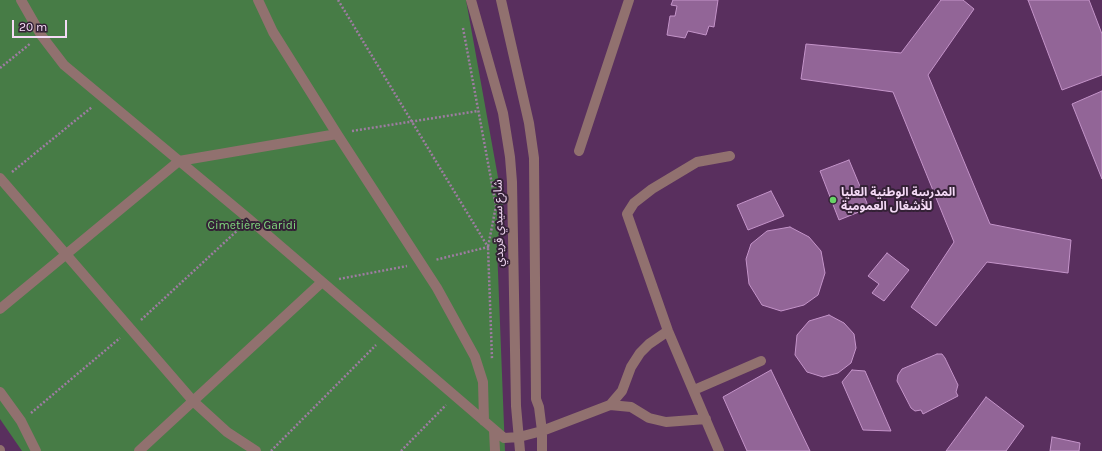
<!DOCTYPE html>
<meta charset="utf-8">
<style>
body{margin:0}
#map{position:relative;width:1102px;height:451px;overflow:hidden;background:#592f5e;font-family:Karla,sans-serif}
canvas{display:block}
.scale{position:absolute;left:12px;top:20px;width:55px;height:18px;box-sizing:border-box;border:2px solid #f4daf6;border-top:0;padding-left:5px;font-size:12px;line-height:14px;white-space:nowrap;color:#f4daf6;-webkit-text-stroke:3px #342136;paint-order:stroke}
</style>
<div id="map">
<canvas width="1102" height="451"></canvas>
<div class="scale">20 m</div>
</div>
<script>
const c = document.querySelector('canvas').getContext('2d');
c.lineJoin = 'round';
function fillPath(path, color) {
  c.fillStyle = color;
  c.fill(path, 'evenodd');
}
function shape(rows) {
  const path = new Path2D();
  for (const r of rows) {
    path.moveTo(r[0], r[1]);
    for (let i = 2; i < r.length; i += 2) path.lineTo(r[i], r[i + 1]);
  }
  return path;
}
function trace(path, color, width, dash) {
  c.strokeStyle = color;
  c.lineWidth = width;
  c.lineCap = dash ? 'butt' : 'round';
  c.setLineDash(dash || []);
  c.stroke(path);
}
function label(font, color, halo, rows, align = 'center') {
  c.font = font + ' Karla,"Noto Sans Arabic",sans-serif';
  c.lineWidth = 4;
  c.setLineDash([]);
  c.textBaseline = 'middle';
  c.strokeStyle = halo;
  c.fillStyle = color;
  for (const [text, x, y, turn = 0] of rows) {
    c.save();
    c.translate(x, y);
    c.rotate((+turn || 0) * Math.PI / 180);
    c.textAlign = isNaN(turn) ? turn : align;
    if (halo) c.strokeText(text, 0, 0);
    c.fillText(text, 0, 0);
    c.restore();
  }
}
fillPath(shape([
 [0,0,466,0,503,205,497,247,505,451,22,451,0,419]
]), '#477c46');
const building = shape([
 [673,0,718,0,714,27,709,26,706,35,688,31,685,38,667,35,670,16,675,16,677,6,671,5,673,0],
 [941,0,963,0,974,9,928,75,990,224,1071,240,1068,273,987,262,936,326,911,307,954,242,893,92,801,79,806,44,901,53,941,0],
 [1028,0,1089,0,1102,34,1102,75,1062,90,1028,0],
 [1102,91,1102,179,1072,104,1102,91],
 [849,160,869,208,839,220,820,171,849,160],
 [771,191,784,216,748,230,737,205,771,191],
 [790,227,809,237,821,251,825,273,818,295,804,305,781,311,762,305,749,284,746,259,751,244,767,231,790,227],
 [887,253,909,270,884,301,872,293,879,284,868,276,887,253],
 [829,315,844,323,854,334,856,348,851,363,838,373,823,377,807,372,795,355,797,335,809,321,829,315],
 [937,354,942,354,945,358,958,385,956,392,958,396,923,414,921,410,915,411,911,408,897,381,898,375,902,369,937,354],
 [771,370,810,451,747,451,723,397,771,370],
 [852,370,865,371,891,431,863,430,842,382,852,370],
 [986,397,1024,426,1006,451,946,451,986,397],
 [1052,437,1080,443,1079,451,1050,451,1052,437]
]);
fillPath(building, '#926597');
trace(building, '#c494c9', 1);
trace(shape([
 [338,0,488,247,435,260],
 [463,28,496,206,488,247,492,359],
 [0,68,31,43],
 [352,131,478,111],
 [12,172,92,107],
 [339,279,407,266],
 [141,320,240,228],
 [31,413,120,338],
 [271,451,376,345],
 [401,451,446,405]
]), '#9e7ca2', 2.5, [2, 2]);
trace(shape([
 [21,0,41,35,64,65,249,219,504,438,519,437,542,431,610,405,622,391,631,367,640,353,649,344,668,331],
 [258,0,273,32,337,134,437,288,475,357,483,382,484,421],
 [471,0,503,113,510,157,512,182,516,406,520,451],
 [501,0,529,123,534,158,536,399,539,407,542,431,542,451],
 [579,151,629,0],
 [0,178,193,401,227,432,256,451],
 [0,309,179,161,337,134],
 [694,390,761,361],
 [0,392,21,421,36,451],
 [610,405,631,407,649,418,666,422,706,419],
 [494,430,495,451],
 [0,450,0,451],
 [139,451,322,282],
 [719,451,668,331,627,214,634,203,652,189,697,162,730,156]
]), '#91716f', 10);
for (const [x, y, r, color] of [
 [833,200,4,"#67d466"]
]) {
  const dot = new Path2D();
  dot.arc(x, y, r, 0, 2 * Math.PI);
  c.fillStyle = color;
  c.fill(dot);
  trace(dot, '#342136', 1.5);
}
label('bold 12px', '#f4daf6', '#342136', [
 ["المدرسة الوطنية العليا",841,193],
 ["للأشغال العمومية",841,207]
], 'left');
label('12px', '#f4daf6', '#342136', [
 ["شارع سيدي قريدي",499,223,-91]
]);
label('12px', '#81d87e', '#342136', [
 ["Cimetière Garidi",252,226]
]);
</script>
